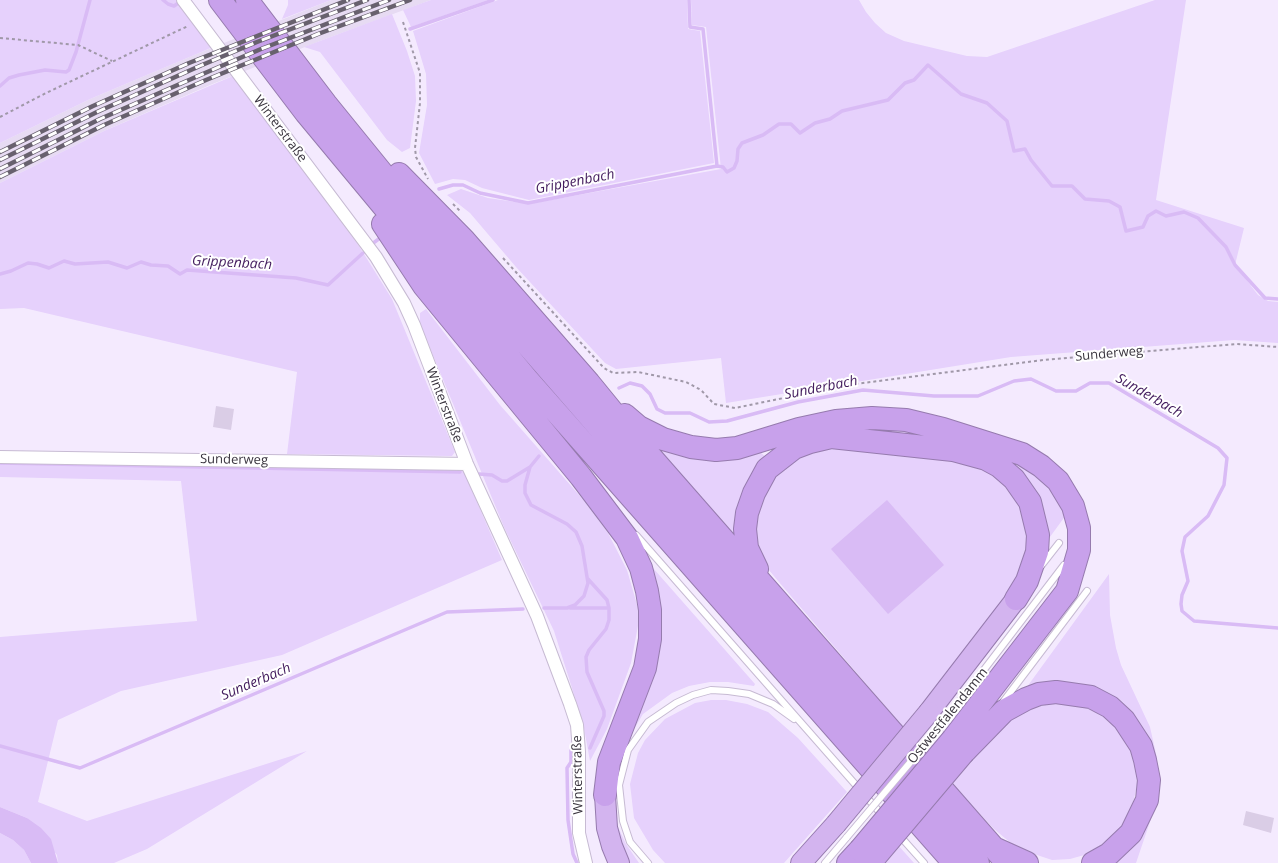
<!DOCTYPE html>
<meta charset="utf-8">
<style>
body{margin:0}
canvas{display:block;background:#f4eafe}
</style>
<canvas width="1278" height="863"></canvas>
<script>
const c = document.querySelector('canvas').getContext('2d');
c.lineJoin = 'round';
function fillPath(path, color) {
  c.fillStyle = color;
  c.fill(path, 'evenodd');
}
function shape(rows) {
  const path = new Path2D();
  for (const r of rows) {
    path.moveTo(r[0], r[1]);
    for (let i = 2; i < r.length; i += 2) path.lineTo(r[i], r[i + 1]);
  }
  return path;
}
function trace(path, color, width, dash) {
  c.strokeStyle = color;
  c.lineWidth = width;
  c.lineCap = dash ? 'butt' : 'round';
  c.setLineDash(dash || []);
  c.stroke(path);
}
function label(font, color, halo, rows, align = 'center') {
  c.font = font + ' "Open Sans",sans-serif';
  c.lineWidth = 4;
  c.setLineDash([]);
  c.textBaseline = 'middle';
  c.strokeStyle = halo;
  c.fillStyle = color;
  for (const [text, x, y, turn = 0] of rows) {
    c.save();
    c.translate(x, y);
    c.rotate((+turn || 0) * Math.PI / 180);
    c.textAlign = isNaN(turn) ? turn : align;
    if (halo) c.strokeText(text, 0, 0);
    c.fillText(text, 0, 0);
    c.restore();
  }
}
fillPath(shape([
 [331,0,431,0,320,41,210,85,104,131,0,183,0,143,90,99,194,55]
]), '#e7dbf3');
fillPath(shape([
 [0,0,176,0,213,47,90,99,0,143],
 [288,0,331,0,282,19,288,5],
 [431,0,488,0,411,27,403,10],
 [498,0,687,0,688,29,700,31,714,163,529,200,482,188,465,180,453,179,435,184,419,153,427,105,426,74,413,31],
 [691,0,859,0,866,12,875,23,886,33,904,41,967,56,987,57,1155,0,1186,0,1156,200,1244,228,1235,265,1258,295,1268,301,1278,302,1278,343,1234,340,1011,357,726,403,721,358,616,369,605,363,516,267,470,213,447,195,461,189,488,198,529,204,721,169,706,27,692,25],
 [392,14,407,51,415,76,416,101,410,148,402,152,387,140,320,52,304,47],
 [233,76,359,246,392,299,455,452,452,456,287,454,297,372,24,308,0,309,0,183,104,131],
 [426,309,500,405,587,504,608,533,627,570,640,615,631,663,607,729,590,761,583,723,554,631,504,527,420,324,420,313],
 [873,426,904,428,1016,461,1050,485,1066,515,1047,541,1021,475,843,431],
 [830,446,968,461,982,467,1008,485,1025,515,1028,534,1025,563,1010,593,903,727,784,588,768,569,761,555,754,530,755,515,773,474,797,455],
 [654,448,759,451,768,459,742,544],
 [0,462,459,468,464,472,502,560,282,655,121,691,58,720,38,802,87,821,307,751,147,849,114,863,58,863,57,855,27,818,0,807,0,637,197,621,181,481,0,477],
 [646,560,755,684,754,686,728,682,710,682,689,686,672,693,643,714,630,736],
 [1109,574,1110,615,1116,648,1121,665,1150,727,1157,758,1158,776,1154,810,1136,863,1106,863,1147,818,1129,716,1024,691],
 [711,700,726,700,747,704,768,712,798,738,847,792,784,863,665,863,653,850,634,818,630,784,638,753,645,740,665,719,695,703],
 [1055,703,1072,703,1087,708,1103,715,1119,728,1132,749,1138,781,1131,812,1122,829,1095,852,1070,859,1052,860,1025,851,1012,844,994,829,952,784,995,732,1014,717,1031,708],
 [613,801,618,827,626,844,639,863,626,863,618,844],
 [0,833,13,840,24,850,31,863,0,863],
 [897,844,914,863,880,863]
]), '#e6d1fc');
fillPath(shape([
 [887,500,944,565,888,614,831,549],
 [0,807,27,818,41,828,51,839,58,863,31,863,24,850,13,840,0,833]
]), '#d9bbf5');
trace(shape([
 [163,0,168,4,174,6,181,1],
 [689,0,690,27,703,29,717,166],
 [410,29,493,0],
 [0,86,9,78,19,75,45,70,66,72,69,70,76,52,90,0],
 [439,189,453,185,463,185,480,193,528,203,717,166,723,167,727,172,734,168,737,161,738,149,742,143,763,135,779,124,791,124,800,133,815,123,830,119,842,111,888,100,905,83,914,80,928,65,961,94,987,103,1007,121,1014,151,1025,149,1031,160,1052,186,1072,186,1085,199,1109,201,1120,207,1126,231,1143,227,1148,216,1156,211,1166,216,1184,212,1198,218,1226,247,1235,265,1265,298,1278,299],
 [372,244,380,238],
 [0,274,11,271,28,263,37,264,49,268,64,261,75,264,108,262,127,268,141,262,151,265,168,266,180,274,187,270,296,278,328,285,363,253],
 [619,388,630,383,642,386,650,394,657,409,665,413,690,413,709,422,727,421,798,402,863,390,934,396,978,396,1014,381,1031,379,1056,391,1076,391,1090,383,1109,383,1218,448,1227,458,1224,485,1208,516,1185,537,1182,551,1188,581,1182,595,1181,604,1182,611,1194,621,1278,628],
 [539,456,530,467,525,485,525,493,531,505,567,524,576,532,582,546,588,583,584,596,575,605,567,608,544,608],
 [0,463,460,472],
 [479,474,492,475,502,481,507,481,530,467],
 [588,579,607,600,609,608,609,620,606,629,589,650,586,657,587,672,604,711,604,716,590,748],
 [570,608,609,608],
 [0,746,80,768,447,612,523,609],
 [571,750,571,762,567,768,568,820,573,854,577,863]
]), '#d9bbf5', 3.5);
fillPath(shape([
 [216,406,234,409,231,430,213,427],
 [1246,811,1274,818,1271,833,1243,825]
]), '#dacde6');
const service = shape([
 [636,535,883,816],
 [1041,566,1059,543],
 [1003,702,1087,591],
 [941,726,1064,565],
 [899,835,924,863],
 [648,863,630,842,623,821,619,785,628,750,648,722,676,703,693,695,711,690,728,691,749,694,773,704,794,719],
 [825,863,847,837]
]);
const minor = shape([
 [183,0,376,257,404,303,414,325,467,464,537,616,570,704,577,725,579,752,579,833,586,863],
 [0,457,467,464]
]);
const trunk = shape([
 [929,712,1016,599],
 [605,795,607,828,612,846,619,863],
 [801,863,836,824]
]);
const motorway = shape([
 [220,0,306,113,527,379,954,863],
 [247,0,326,104,443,248,978,863],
 [399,174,464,240,589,383,629,432,1007,863],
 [383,224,424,286,581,477,627,538,641,568,647,591,650,610,650,639,645,668,609,762,605,795],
 [625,415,639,427,663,439,691,447,716,450,737,448,799,429,836,421,872,418,906,420,943,429,1022,454,1041,466,1058,481,1073,506,1079,528,1079,550,1067,591,953,739],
 [757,569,747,548,745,529,747,513,754,493,767,469,794,448,810,442,831,437,953,450,986,459,999,466,1014,479,1030,502,1038,535,1037,552,1027,581,1016,599],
 [964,752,1004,711,1026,699,1039,694,1056,692,1091,697,1110,707,1124,720,1141,746,1145,760,1149,780,1147,800,1131,833,1109,854,1093,863],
 [996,849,1027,863],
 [848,863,860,850]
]);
trace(service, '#c7bbd3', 8);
trace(minor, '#c7bbd3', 14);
trace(trunk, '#967bae', 22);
trace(motorway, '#967bae', 24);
trace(shape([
 [403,22,420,73,420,103,415,148,416,157,428,179],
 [0,38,78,45,112,61],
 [0,117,46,93,188,26],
 [453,204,460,211],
 [503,258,604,368,613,373,638,372,686,382,701,390,714,404,735,408,847,385,1043,360,1236,344,1278,347]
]), '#a098a8', 2, [3, 3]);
trace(service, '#fff', 6);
trace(minor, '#fff', 12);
trace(trunk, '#d3b4ef', 20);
trace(motorway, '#c8a1eb', 22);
const rail = shape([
 [0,152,93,106,189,63,348,0],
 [0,160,97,112,202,65,257,42,367,0],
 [0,169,100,119,205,73,261,49,389,0],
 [0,177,104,125,206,80,318,34,410,0]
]);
trace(rail, '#68616e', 4.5);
trace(rail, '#fff', 3, [9]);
const serviceBridge = shape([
 [847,837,941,726]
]);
const trunkBridge = shape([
 [836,824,929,712]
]);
const motorwayBridge = shape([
 [860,850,953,739],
 [870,863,964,752]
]);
trace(serviceBridge, '#c7bbd3', 8, []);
trace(trunkBridge, '#967bae', 22, []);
trace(motorwayBridge, '#967bae', 24, []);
trace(serviceBridge, '#fff', 6);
trace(trunkBridge, '#d3b4ef', 20);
trace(motorwayBridge, '#c8a1eb', 22);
label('13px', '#39343e', '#fff', [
 ["Winterstraße",280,129,53],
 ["Sunderweg",1109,354,-5],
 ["Winterstraße",444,405,69],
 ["Sunderweg",234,460,1],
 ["Ostwestfalendamm",948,716,-51],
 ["Winterstraße",578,775,-91]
]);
label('italic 14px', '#421b5d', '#fff', [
 ["Grippenbach",575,182,-11],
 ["Grippenbach",232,263,3],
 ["Sunderbach",821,388,-11],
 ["Sunderbach",1149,396,30],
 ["Sunderbach",256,682,-23]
]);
</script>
